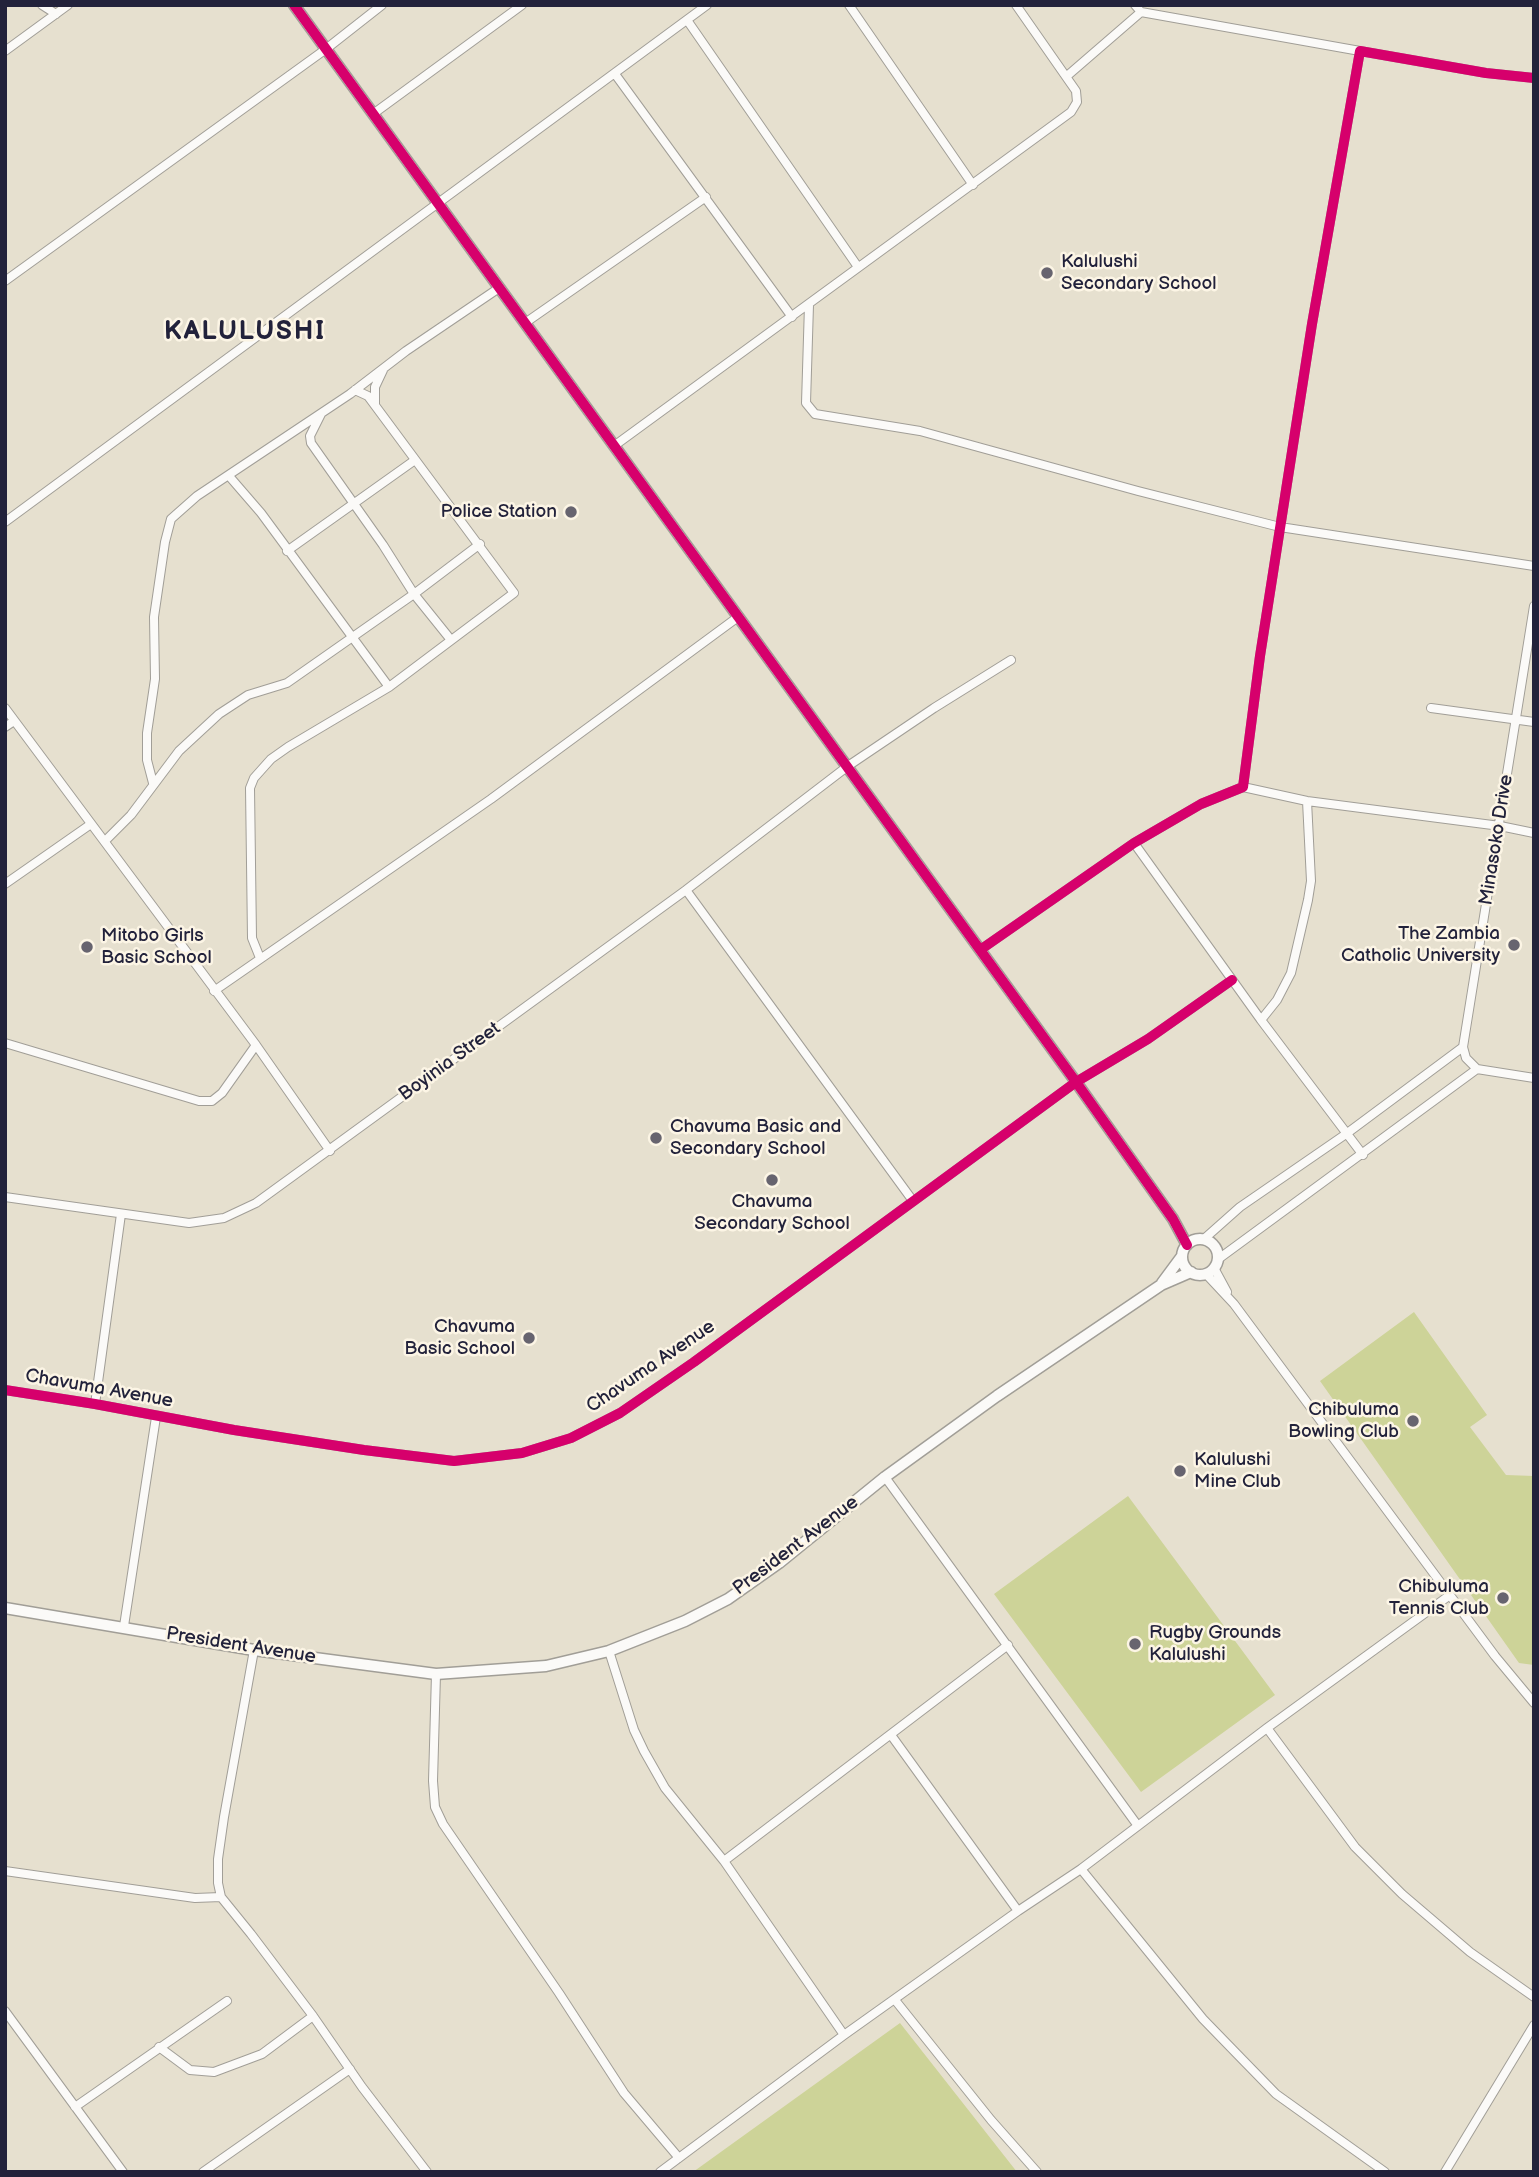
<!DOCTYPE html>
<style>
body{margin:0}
#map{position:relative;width:1539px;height:2177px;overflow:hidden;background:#e6e0cf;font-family:"Balsamiq Sans",sans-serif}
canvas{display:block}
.frame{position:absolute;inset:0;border:7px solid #22223b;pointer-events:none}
</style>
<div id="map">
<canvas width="1539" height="2177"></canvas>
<div class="frame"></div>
</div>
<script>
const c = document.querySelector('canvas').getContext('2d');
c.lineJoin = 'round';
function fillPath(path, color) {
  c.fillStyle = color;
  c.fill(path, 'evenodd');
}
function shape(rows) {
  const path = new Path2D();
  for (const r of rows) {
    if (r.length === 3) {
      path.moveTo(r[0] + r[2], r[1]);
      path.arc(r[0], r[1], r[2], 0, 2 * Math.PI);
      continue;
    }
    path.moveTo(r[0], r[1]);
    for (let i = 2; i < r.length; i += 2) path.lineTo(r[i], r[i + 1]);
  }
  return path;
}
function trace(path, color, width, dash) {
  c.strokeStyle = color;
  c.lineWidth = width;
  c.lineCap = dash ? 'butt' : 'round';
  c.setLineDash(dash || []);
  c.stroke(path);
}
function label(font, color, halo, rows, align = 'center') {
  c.font = font + ' "Balsamiq Sans",sans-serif';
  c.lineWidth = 5;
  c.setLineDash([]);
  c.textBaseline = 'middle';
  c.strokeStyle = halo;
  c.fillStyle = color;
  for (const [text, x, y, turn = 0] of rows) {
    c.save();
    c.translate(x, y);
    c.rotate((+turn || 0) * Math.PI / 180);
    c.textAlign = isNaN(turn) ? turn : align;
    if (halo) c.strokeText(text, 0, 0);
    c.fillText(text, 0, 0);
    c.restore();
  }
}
fillPath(shape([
 [1414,1312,1487,1415,1470,1427,1506,1475,1534,1476,1534,1665,1519,1663,1320,1381],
 [1128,1496,1275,1695,1141,1792,994,1594],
 [900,2023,1017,2172,693,2172]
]), '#cdd398');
const street = shape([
 [42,5,56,14],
 [849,5,973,185],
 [1135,5,1141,12,1360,51],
 [687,20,858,267],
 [5,51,68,5],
 [615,74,792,317],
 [1067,76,1141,12],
 [373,114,522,5],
 [5,281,326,49,382,5],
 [809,305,806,403,815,414,920,431,1138,491,1280,527,1534,566],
 [525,323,706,197],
 [375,404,375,387,383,370],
 [321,414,310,436,311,443,383,545,414,594,451,640],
 [614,446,1071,112,1077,102,1076,91,1016,5],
 [229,476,261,513,389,687],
 [5,522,707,5],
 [287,551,415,460],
 [5,708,256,1045,330,1151],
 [1431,708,1534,722],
 [5,727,14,721],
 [153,783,147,760,147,733,155,679,154,617,165,542,171,519,197,496,350,394,406,351,499,288],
 [1243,787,1307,801,1500,826,1534,833],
 [105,841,131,815,179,751,219,714,248,695,287,683,414,594,480,544],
 [1134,843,1261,1020,1363,1155],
 [5,884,91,824],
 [686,890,913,1201],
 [980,950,1134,843,1201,804,1243,787,1260,656,1312,324,1360,51,1486,73,1534,78],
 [260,958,252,938,250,788,254,778,271,759,288,747,389,687,514,593,368,396,355,390],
 [214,991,491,799,738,617],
 [1261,1020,1277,1000,1291,973,1308,900,1311,881,1307,801],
 [5,1043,199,1101,212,1101,222,1093,256,1045],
 [1477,1069,1466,1058,1463,1047,1534,606],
 [1477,1069,1534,1078],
 [5,1197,189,1223,224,1218,256,1203,686,890,848,766,934,708,1011,660],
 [1204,1239,1240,1207,1346,1134,1463,1047],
 [1217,1260,1477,1069],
 [1214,1268,1227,1292],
 [1206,1274,1234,1304,1495,1656,1534,1703],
 [5,1390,95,1404,234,1430,364,1450,454,1461,522,1453,571,1438,620,1413,694,1362,1076,1082,1148,1039,1232,980],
 [95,1404,121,1214],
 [885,1477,1138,1826],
 [124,1626,156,1417],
 [254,1650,224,1817,218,1859,218,1883,221,1897,251,1934,313,2016,362,2087,427,2172],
 [609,1651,634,1730,644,1751,665,1788,724,1861,844,2035],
 [436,1674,433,1781,435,1807,443,1824,559,1993,624,2093,679,2158],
 [1267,1728,1355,1847,1402,1894,1470,1952,1534,1997],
 [891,1735,1018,1911],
 [724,1861,1008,1645],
 [1081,1869,1203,2019,1237,2054,1276,2094,1385,2172],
 [5,1871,195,1898,221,1897],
 [895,2000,991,2120,1037,2172],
 [5,2011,123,2172],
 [159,2047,190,2070,214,2072,262,2054,313,2016],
 [75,2107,227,2001],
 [203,2172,350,2069],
 [660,2172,844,2035,1018,1911,1081,1869,1267,1728,1450,1595],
 [1445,2172,1534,2025]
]);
const secondary = shape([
 [294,5,1076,1082,1173,1219,1187,1245],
 [1200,1257,18],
 [1162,1283,1182,1256],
 [5,1608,254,1650,436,1674,546,1666,609,1651,685,1621,728,1599,779,1563,885,1477,997,1396,1161,1285,1191,1272]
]);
trace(street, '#a19e97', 10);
trace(secondary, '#a19e97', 13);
trace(street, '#fbfaf8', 8);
trace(secondary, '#fbfaf8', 10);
trace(shape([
 [294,5,1076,1082,1173,1219,1187,1245],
 [980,950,1134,843,1201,804,1243,787,1260,656,1312,324,1360,51,1486,73,1534,78],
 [5,1390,95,1404,234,1430,364,1450,454,1461,522,1453,571,1438,620,1413,694,1362,1076,1082,1148,1039,1232,980]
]), '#d6006c', 10);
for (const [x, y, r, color] of [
 [1047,273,7,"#67646f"],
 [571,512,7,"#67646f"],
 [1514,945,7,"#67646f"],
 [87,947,7,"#67646f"],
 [656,1138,7,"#67646f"],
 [772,1180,7,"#67646f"],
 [529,1338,7,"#67646f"],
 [1413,1421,7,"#67646f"],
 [1180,1471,7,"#67646f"],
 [1503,1598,7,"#67646f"],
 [1135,1644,7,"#67646f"]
]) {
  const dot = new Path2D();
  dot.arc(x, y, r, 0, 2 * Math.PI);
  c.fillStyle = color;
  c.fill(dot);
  trace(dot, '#fcf5e5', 2.5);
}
label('19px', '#22223b', '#fcf5e5', [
 ["Kalulushi",1061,262],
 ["Secondary School",1061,284],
 ["Police Station",557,512,"right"],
 ["The Zambia",1500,934,"right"],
 ["Catholic University",1500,956,"right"],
 ["Mitobo Girls",101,936],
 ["Basic School",101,958],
 ["Chavuma Basic and",670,1127],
 ["Secondary School",670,1149],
 ["Chavuma",772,1202,"center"],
 ["Secondary School",772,1224,"center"],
 ["Chavuma",515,1327,"right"],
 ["Basic School",515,1349,"right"],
 ["Chibuluma",1399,1410,"right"],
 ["Bowling Club",1399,1432,"right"],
 ["Kalulushi",1194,1460],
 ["Mine Club",1194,1482],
 ["Chibuluma",1489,1587,"right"],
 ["Tennis Club",1489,1609,"right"],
 ["Rugby Grounds",1149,1633],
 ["Kalulushi",1149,1655]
], 'left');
label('19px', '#22223b', '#fcf5e5', [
 ["Minasoko Drive",1497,840,-81],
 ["Boyinia Street",450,1062,-36],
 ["Chavuma Avenue",651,1367,-34],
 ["Chavuma Avenue",99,1389,10],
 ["President Avenue",796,1546,-37],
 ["President Avenue",241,1646,9]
]);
c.letterSpacing = '2px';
label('bold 26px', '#22223b', '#fcf5e5', [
 ["KALULUSHI",245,332]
]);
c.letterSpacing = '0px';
</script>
